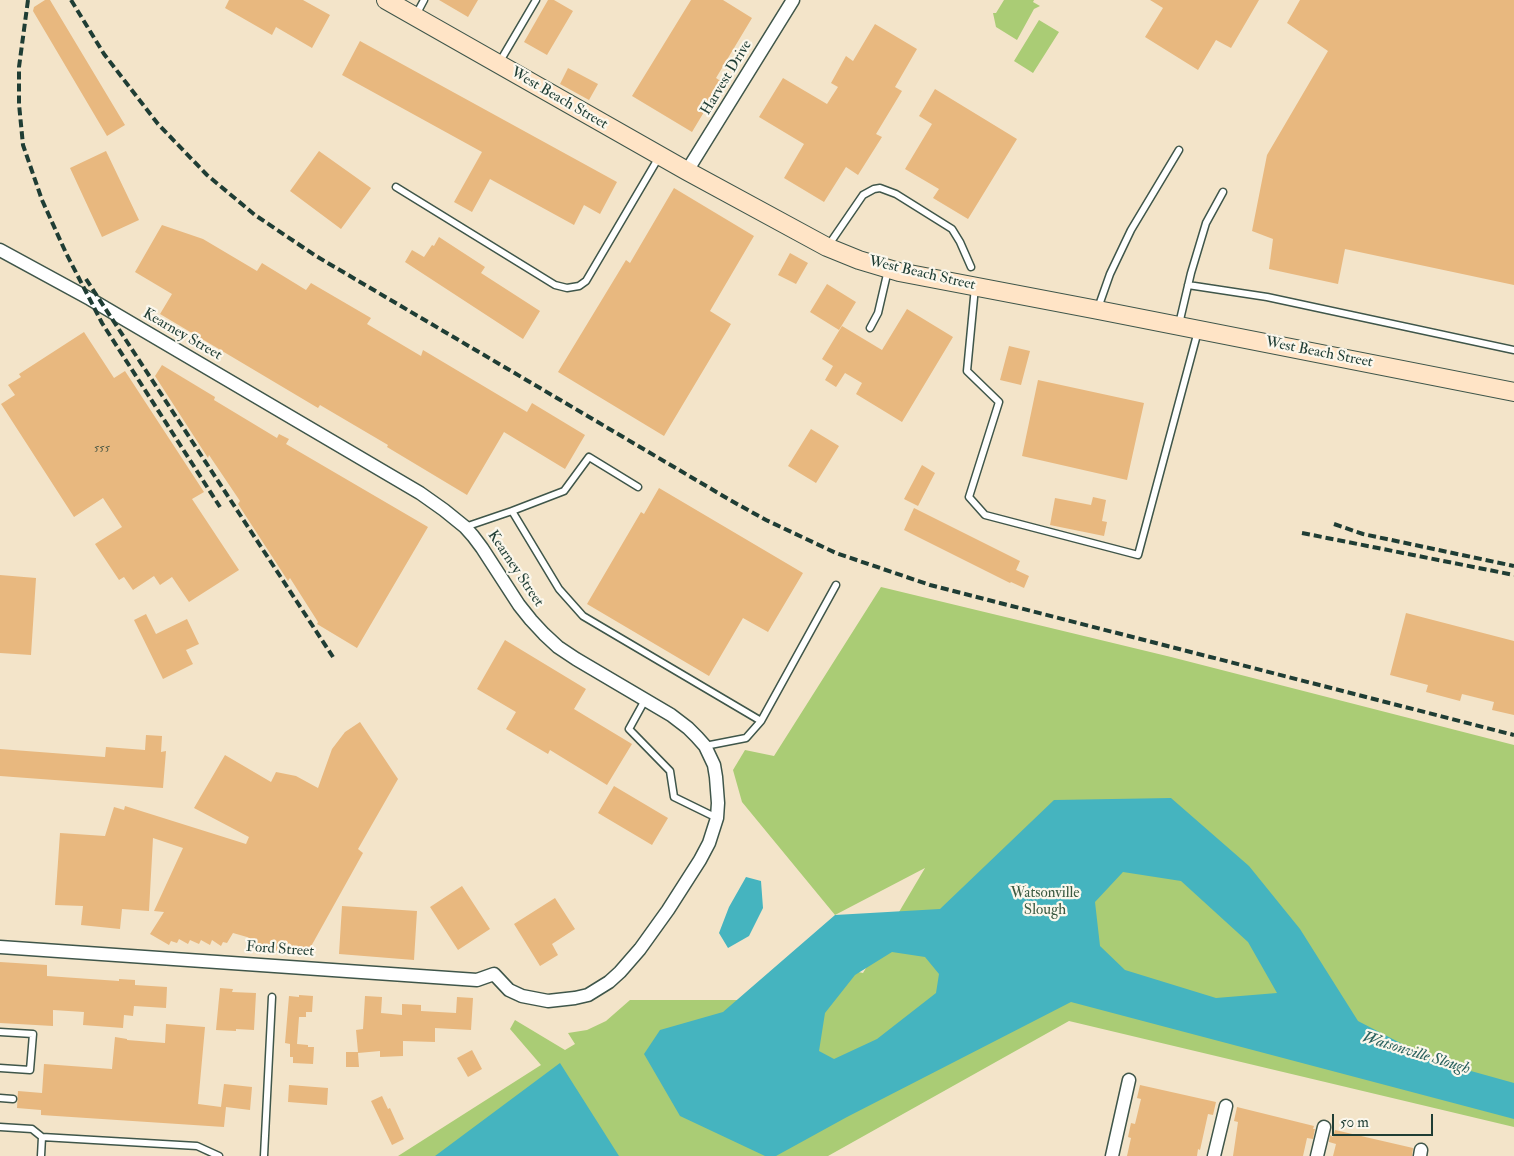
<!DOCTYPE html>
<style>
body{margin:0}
#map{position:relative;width:1514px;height:1156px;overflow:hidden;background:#f3e4c9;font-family:"IM FELL Double Pica",serif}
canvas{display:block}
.scale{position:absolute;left:1332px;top:1114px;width:101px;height:22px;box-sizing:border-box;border:2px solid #1f3d34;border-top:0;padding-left:6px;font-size:15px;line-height:18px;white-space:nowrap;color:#1f3d34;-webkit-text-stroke:4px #fbf7ec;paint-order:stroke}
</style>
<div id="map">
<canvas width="1514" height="1156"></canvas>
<div class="scale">50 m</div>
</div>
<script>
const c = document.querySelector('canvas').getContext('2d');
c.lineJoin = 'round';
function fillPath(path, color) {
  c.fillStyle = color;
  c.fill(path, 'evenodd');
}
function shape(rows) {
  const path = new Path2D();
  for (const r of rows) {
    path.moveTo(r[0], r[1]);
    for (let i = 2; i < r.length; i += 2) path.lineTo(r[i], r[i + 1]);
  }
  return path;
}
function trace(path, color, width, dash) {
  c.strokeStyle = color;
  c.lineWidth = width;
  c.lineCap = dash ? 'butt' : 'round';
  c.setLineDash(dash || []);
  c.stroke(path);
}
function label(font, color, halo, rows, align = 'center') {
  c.font = font + ' "IM FELL Double Pica",serif';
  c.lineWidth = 4.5;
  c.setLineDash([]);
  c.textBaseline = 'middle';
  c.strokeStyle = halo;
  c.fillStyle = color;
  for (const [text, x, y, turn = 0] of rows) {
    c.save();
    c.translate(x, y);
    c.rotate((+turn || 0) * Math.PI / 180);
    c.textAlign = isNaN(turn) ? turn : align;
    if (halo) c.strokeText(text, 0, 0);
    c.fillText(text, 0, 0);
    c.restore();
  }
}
fillPath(shape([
 [1004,0,1034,0,1033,2,1040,6,1034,9,1017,40,996,27,993,13,996,13],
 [1039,20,1059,32,1033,73,1014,61],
 [881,587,1171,657,1514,745,1514,1127,1069,1021,828,1156,398,1156,541,1065,510,1029,515,1020,565,1050,575,1044,568,1033,587,1030,606,1021,630,1000,755,1000,817,963,863,973,925,868,835,915,742,802,733,770,745,750,774,756]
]), '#aacc75');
fillPath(shape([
 [1171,798,1249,866,1300,929,1358,1021,1435,1061,1514,1083,1514,1119,1071,1002,847,1117,776,1156,765,1156,680,1116,644,1054,660,1030,723,1012,835,915,940,909,1054,800],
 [1123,872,1181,881,1248,942,1277,993,1216,998,1125,970,1100,946,1095,902],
 [892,952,925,957,939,974,936,993,877,1039,834,1059,819,1051,825,1013,855,975],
 [746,877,761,881,763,908,749,936,728,948,719,933,729,907],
 [560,1063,619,1156,435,1156]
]), '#45b4bf');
fillPath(shape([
 [45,0,50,0,125,125,107,136,33,11,34,7],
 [229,0,303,0,330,15,312,48,276,27,272,35,225,8],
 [439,0,478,0,468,17],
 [548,0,554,0,573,11,547,55,524,42],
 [691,0,723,0,752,18,716,78,722,82,692,132,632,96],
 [1150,0,1259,0,1231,48,1216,40,1198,70,1145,37,1163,8],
 [1300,0,1514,0,1514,285,1345,249,1338,284,1269,269,1273,239,1252,231,1267,155,1328,51,1287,23],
 [875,24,917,49,895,87,902,91,876,134,882,137,858,175,846,167,824,202,784,178,804,144,759,117,783,78,827,104,838,87,831,83,846,56,853,61],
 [360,41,617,182,600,214,584,205,574,225,490,179,472,212,454,202,482,152,342,75],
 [568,68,598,84,589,100,560,84],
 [935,89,1017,139,968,219,933,198,939,189,905,169,932,124,919,116],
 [106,151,139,220,102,237,70,168],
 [319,151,371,188,341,229,290,191],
 [674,188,754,236,710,311,731,324,664,436,558,372,626,260,630,263],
 [162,225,203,239,257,271,262,263,306,290,311,283,371,318,367,324,421,356,423,350,527,412,532,403,585,435,565,469,504,432,467,495,387,447,388,445,320,405,318,408,160,314,172,294,135,272],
 [439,237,485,267,481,273,540,311,523,339,405,262,412,250,424,257,432,245,434,246],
 [790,253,808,263,796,284,778,275],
 [827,284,856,302,839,330,810,312],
 [907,309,953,337,902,422,856,394,862,383,845,373,836,387,825,380,833,366,822,359,842,326,882,350],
 [84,332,114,378,125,371,204,492,192,499,239,570,189,602,172,577,160,585,154,576,133,590,124,577,119,580,95,544,122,527,103,498,74,517,1,404,15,395,8,385,21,377,19,374],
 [1009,346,1030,351,1021,385,1000,380],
 [162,365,215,397,214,400,277,438,279,434,289,439,286,444,428,527,357,648,317,624,318,622,290,578,288,581,238,504,240,501,209,455,208,458,155,376],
 [1038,380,1144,403,1127,480,1022,456],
 [811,429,839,446,816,483,788,466],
 [922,465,935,473,918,506,904,499],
 [659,488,803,573,768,632,743,618,709,676,587,604,641,512,644,514],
 [1093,497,1106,500,1102,521,1107,522,1104,536,1050,525,1055,498,1091,505],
 [914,508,1020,561,1016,570,1029,576,1024,588,1011,582,1010,583,904,530],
 [0,575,36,578,31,655,0,653],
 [1406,613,1514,641,1514,715,1492,710,1494,702,1462,694,1460,701,1426,692,1428,685,1390,675],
 [146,614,156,634,187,619,199,644,186,650,193,664,163,679,134,620],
 [505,640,586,689,574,709,632,744,607,785,550,750,548,754,506,729,516,712,477,689],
 [360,722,398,779,358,849,363,853,309,950,301,946,298,952,268,951,247,937,233,933,227,943,223,942,221,946,212,940,210,945,201,940,199,944,190,940,188,944,179,939,177,943,171,941,169,945,150,934,164,912,154,911,183,848,153,838,149,911,122,909,120,929,81,925,83,906,55,905,60,833,105,836,114,807,124,810,125,806,246,844,249,837,194,808,225,755,271,782,276,772,296,776,318,788,332,749,345,732],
 [146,735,162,736,161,752,166,751,163,788,0,776,0,749,105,757,106,747,145,750],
 [614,786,668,818,652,845,598,813],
 [462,886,490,929,458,950,430,907],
 [555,898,575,929,552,944,558,955,540,966,514,924],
 [342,906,417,911,414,960,339,954],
 [0,962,47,965,47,976,119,981,119,979,135,980,135,985,167,987,166,1008,134,1006,133,1016,124,1015,123,1028,83,1025,84,1012,53,1010,53,1026,0,1023],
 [220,988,233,989,232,992,256,993,254,1030,236,1029,236,1031,216,1030],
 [299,995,313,996,312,1012,306,1012,306,1017,299,1017,297,1044,308,1045,308,1047,314,1047,313,1064,293,1063,293,1057,290,1057,290,1044,285,1043,289,996,299,997],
 [365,996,382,997,381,1013,402,1015,402,1004,421,1005,421,1011,456,1013,457,997,473,998,471,1030,435,1028,435,1042,403,1041,403,1056,380,1057,380,1051,358,1053,359,1067,346,1067,346,1052,358,1052,356,1030,363,1029],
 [166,1024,205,1027,198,1104,221,1107,224,1084,252,1087,250,1110,226,1107,224,1127,41,1115,41,1110,17,1108,18,1091,42,1093,44,1064,112,1069,115,1037,127,1039,127,1040,165,1043],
 [472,1050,482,1069,468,1077,457,1058],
 [289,1085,328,1088,327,1105,288,1102],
 [1140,1085,1216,1102,1213,1115,1208,1114,1200,1150,1198,1149,1197,1156,1127,1156,1131,1138,1128,1137,1131,1123,1135,1124,1141,1099,1137,1098],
 [382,1096,388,1109,390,1108,404,1139,392,1145,371,1101],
 [1237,1107,1314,1126,1313,1129,1315,1129,1313,1139,1307,1138,1303,1156,1233,1156,1238,1122,1234,1121],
 [1335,1130,1413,1148,1412,1156,1333,1156,1336,1144,1329,1142,1330,1135,1333,1137]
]), '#e8b87f');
const service = shape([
 [416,15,424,0],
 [499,63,536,0],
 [396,187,555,285,567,288,579,286,586,281,659,157],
 [828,246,863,195,874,189,880,188,896,194,952,229,960,242,971,267],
 [1188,285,1267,297,1514,350],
 [975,287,967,371,999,402,969,497,985,515,1138,555,1198,331],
 [1098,308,1110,274,1131,230,1179,150],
 [1179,324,1191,273,1206,223,1223,192],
 [870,328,878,313,888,270],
 [512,511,564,491,589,457,638,487],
 [465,527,512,511,559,589,583,616,761,721,746,738,705,746],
 [645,700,629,729,670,771,674,797,717,818],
 [761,721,836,585],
 [0,1032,33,1034,30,1070,0,1068],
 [0,1098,13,1099],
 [0,1127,32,1129,42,1137,197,1146,219,1156],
 [41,1156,42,1137],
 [264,1156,272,997]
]);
const minor = shape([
 [687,171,793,0],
 [0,250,90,299,420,493,444,510,465,527,473,536,482,548,519,605,531,620,544,634,558,647,576,659,671,715,688,728,697,737,705,746,714,765,716,777,718,803,717,818,709,843,700,860,668,910,640,949,620,972,609,982,588,995,575,998,548,1001,522,996,509,990,494,974,477,980,0,947],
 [1112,1156,1129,1080],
 [1214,1156,1226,1106],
 [1317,1156,1324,1127],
 [1420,1156,1421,1150]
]);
const secondary = shape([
 [386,0,687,171,827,247,859,260,899,272,1098,310,1514,392]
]);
trace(service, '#3f564a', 9);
trace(minor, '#3f564a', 15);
trace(secondary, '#3f564a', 20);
trace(service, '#fff', 6);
trace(minor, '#fff', 12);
trace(secondary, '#ffe4c6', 18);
trace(shape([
 [28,0,19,67,19,104,23,145,42,200,66,253,102,323,220,507],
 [71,0,104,54,158,124,207,175,255,215,316,256,730,500,766,520,836,553,930,585,1514,735],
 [86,279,333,657],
 [1334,524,1363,534,1514,566],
 [1302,533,1514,575]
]), '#1f3d34', 4, [8, 4]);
label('12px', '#515c47', null, [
 ["555",102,448]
]);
label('15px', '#1f3d34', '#fbf7ec', [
 ["Harvest Drive",727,78,-59],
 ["West Beach Street",559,99,30],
 ["West Beach Street",922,274,13],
 ["Kearney Street",182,335,30],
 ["West Beach Street",1319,353,11],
 ["Kearney Street",515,569,56],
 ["Ford Street",280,950,4]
]);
label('15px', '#3b5a41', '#fbf7ec', [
 ["Watsonville",1045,894],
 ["Slough",1045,911]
]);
label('italic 16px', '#2a615e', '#fbf7ec', [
 ["Watsonville Slough",1416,1054,17]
]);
</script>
